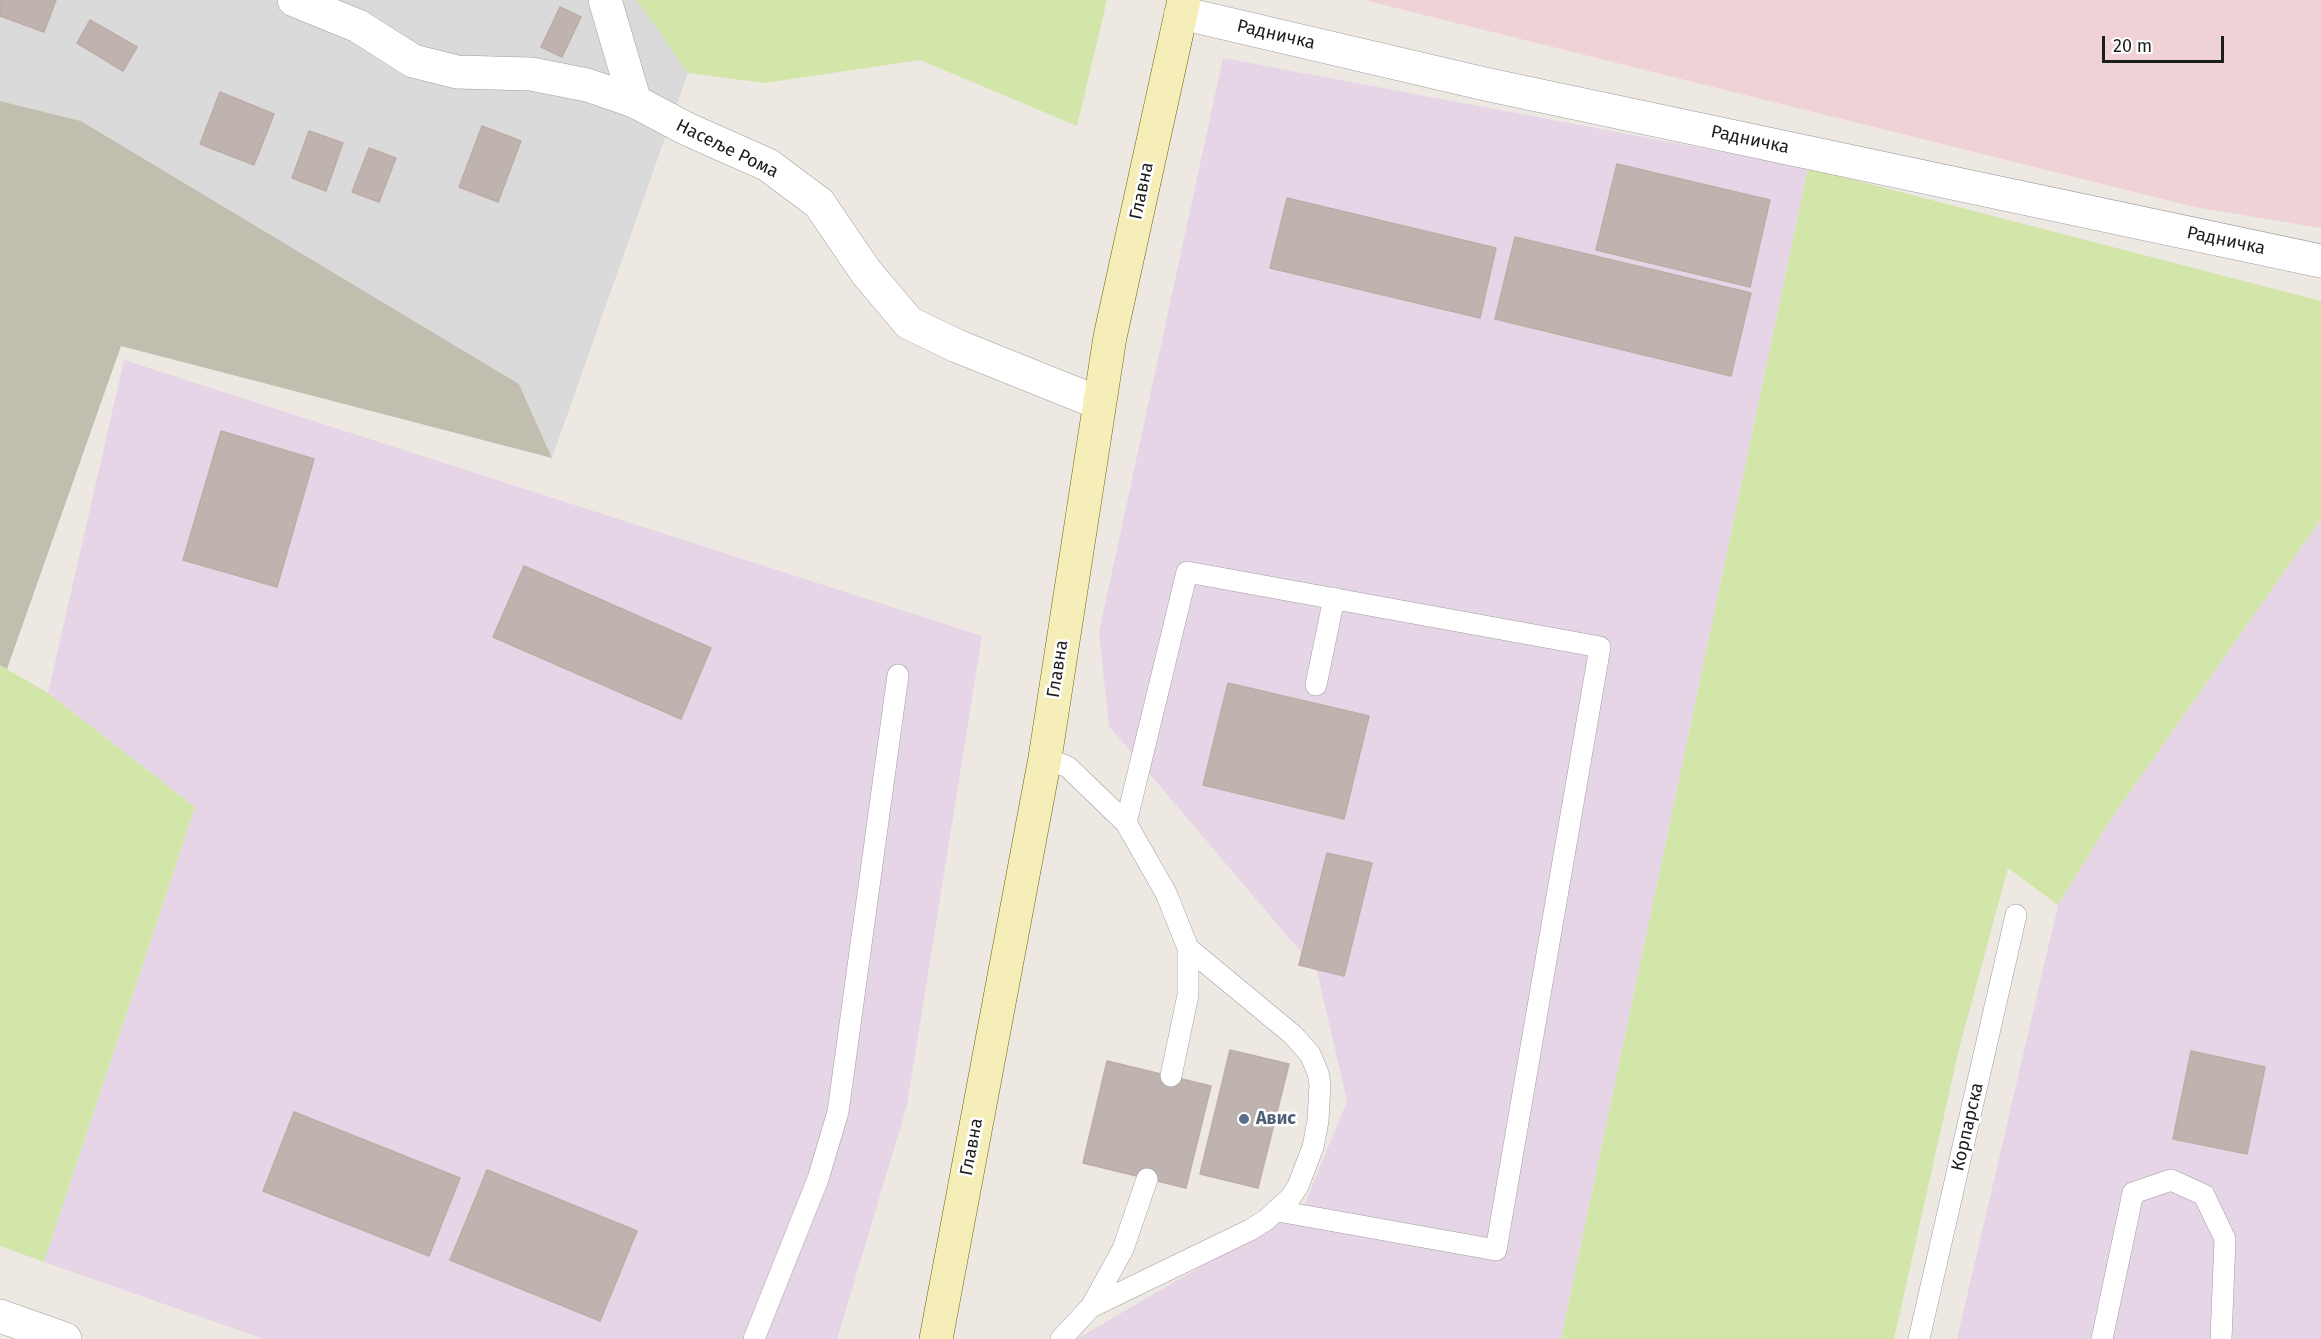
<!DOCTYPE html>
<meta charset="utf-8">
<style>
body{margin:0}
#map{position:relative;width:2321px;height:1339px;overflow:hidden;background:#eee8e3;font-family:"Fira Sans",sans-serif}
canvas{display:block}
.scale{position:absolute;left:2102px;top:36px;width:122px;height:27px;box-sizing:border-box;border:3px solid #1d1d1d;border-top:0;padding-left:8px;font-size:18px;line-height:21px;white-space:nowrap;color:#1d1d1d;-webkit-text-stroke:4px #fff;paint-order:stroke}
</style>
<div id="map">
<canvas width="2321" height="1339"></canvas>
<div class="scale">20 m</div>
</div>
<script>
const c = document.querySelector('canvas').getContext('2d');
c.lineJoin = 'round';
function fillPath(path, color) {
  c.fillStyle = color;
  c.fill(path, 'evenodd');
}
function shape(rows) {
  const path = new Path2D();
  for (const r of rows) {
    path.moveTo(r[0], r[1]);
    for (let i = 2; i < r.length; i += 2) path.lineTo(r[i], r[i + 1]);
  }
  return path;
}
function trace(path, color, width, dash) {
  c.strokeStyle = color;
  c.lineWidth = width;
  c.lineCap = dash ? 'butt' : 'round';
  c.setLineDash(dash || []);
  c.stroke(path);
}
function label(font, color, halo, rows, align = 'center') {
  c.font = font + ' "Fira Sans",sans-serif';
  c.lineWidth = 5;
  c.setLineDash([]);
  c.textBaseline = 'middle';
  c.strokeStyle = halo;
  c.fillStyle = color;
  for (const [text, x, y, turn = 0] of rows) {
    c.save();
    c.translate(x, y);
    c.rotate((+turn || 0) * Math.PI / 180);
    c.textAlign = isNaN(turn) ? turn : align;
    if (halo) c.strokeText(text, 0, 0);
    c.fillText(text, 0, 0);
    c.restore();
  }
}
fillPath(shape([
 [0,0,637,0,688,73,552,458,519,384,81,121,0,101]
]), '#dbdada');
fillPath(shape([
 [1364,0,2321,0,2321,228,2195,207]
]), '#eed2d6');
fillPath(shape([
 [1223,58,1808,168,1561,1339,1077,1339,1304,1206,1347,1101,1317,971,1109,726,1099,632],
 [124,360,982,636,907,1105,837,1339,264,1339,44,1262,195,807,48,693],
 [2321,519,2321,1339,1957,1339,2058,905,2109,822]
]), '#e6d5e6');
fillPath(shape([
 [0,101,81,121,519,384,552,458,121,346,7,669,0,666]
]), '#c2beaf');
fillPath(shape([
 [637,0,1107,0,1077,126,920,60,765,83,688,73],
 [1808,168,2321,301,2321,519,2109,822,2058,905,2008,868,1959,1049,1894,1339,1561,1339],
 [0,665,48,693,195,807,44,1262,0,1246]
]), '#d3e6aa');
const building = shape([
 [1,0,56,0,44,32,0,16,1,0],
 [560,7,581,17,562,57,541,47,560,7],
 [90,20,137,47,123,71,77,43,90,20],
 [220,92,274,114,254,165,200,144,220,92],
 [482,126,521,141,498,202,459,187,482,126],
 [309,131,343,143,326,191,292,178,309,131],
 [369,148,396,158,379,202,352,192,369,148],
 [1617,164,1770,200,1750,287,1596,250,1617,164],
 [1287,198,1496,248,1480,318,1270,268,1287,198],
 [1515,237,1751,293,1731,376,1495,319,1515,237],
 [221,431,314,459,277,587,183,560,221,431],
 [524,566,711,648,681,719,493,637,524,566],
 [1228,683,1369,716,1344,819,1203,785,1228,683],
 [1327,853,1372,863,1344,976,1299,965,1327,853],
 [1230,1050,1289,1064,1258,1188,1200,1174,1230,1050],
 [2191,1051,2265,1067,2247,1154,2173,1139,2191,1051],
 [1107,1061,1211,1086,1186,1188,1083,1163,1107,1061],
 [294,1112,460,1178,429,1256,263,1191,294,1112],
 [487,1170,637,1231,600,1321,450,1260,487,1170]
]);
fillPath(building, '#beb3af');
trace(building, '#beaca6', 1.5);
const service = shape([
 [1316,685,1334,598],
 [1045,758,1068,767,1126,823,1166,893,1188,948,1188,995,1171,1076],
 [1126,823,1187,572,1600,647,1496,1250,1278,1211],
 [1091,1307,1250,1230,1266,1220,1290,1198,1298,1186,1313,1147,1318,1121,1320,1084,1318,1073,1310,1054,1293,1035,1188,948],
 [754,1339,818,1179,838,1112,898,675],
 [1061,1339,1091,1307,1123,1249,1147,1179],
 [1919,1339,2016,915],
 [2102,1339,2133,1193,2171,1180,2204,1195,2225,1239,2221,1339]
]);
const minor = shape([
 [294,0,358,26,413,61,457,72,531,74,587,85,634,101,687,129,768,165,819,203,866,272,909,323,957,346,1099,403],
 [605,0,635,102],
 [1181,13,1485,84,2321,261],
 [0,1316,65,1339]
]);
const secondary = shape([
 [936,1339,1045,758,1110,337,1184,0]
]);
trace(service, '#9e9e9e', 22);
trace(minor, '#9e9e9e', 34);
trace(secondary, '#6e6609', 34);
trace(service, '#fff', 21);
trace(minor, '#fff', 33);
trace(secondary, '#f6eeb8', 33);
for (const [x, y, r, color] of [
 [1244,1119,6,"#5c6f8a"]
]) {
  const dot = new Path2D();
  dot.arc(x, y, r, 0, 2 * Math.PI);
  c.fillStyle = color;
  c.fill(dot);
  trace(dot, '#fff', 2);
}
label('18px', '#1d1d1d', '#fff', [
 ["Радничка",1276,35,13],
 ["Радничка",1750,140,12],
 ["Насеље Рома",727,149,26],
 ["Главна",1142,191,-78],
 ["Радничка",2226,241,12],
 ["Главна",1058,669,-81],
 ["Корпарска",1968,1127,-77],
 ["Главна",972,1147,-79]
]);
label('bold 18px', '#4e5e75', '#fff', [
 ["Авис",1256,1119]
], 'left');
</script>
